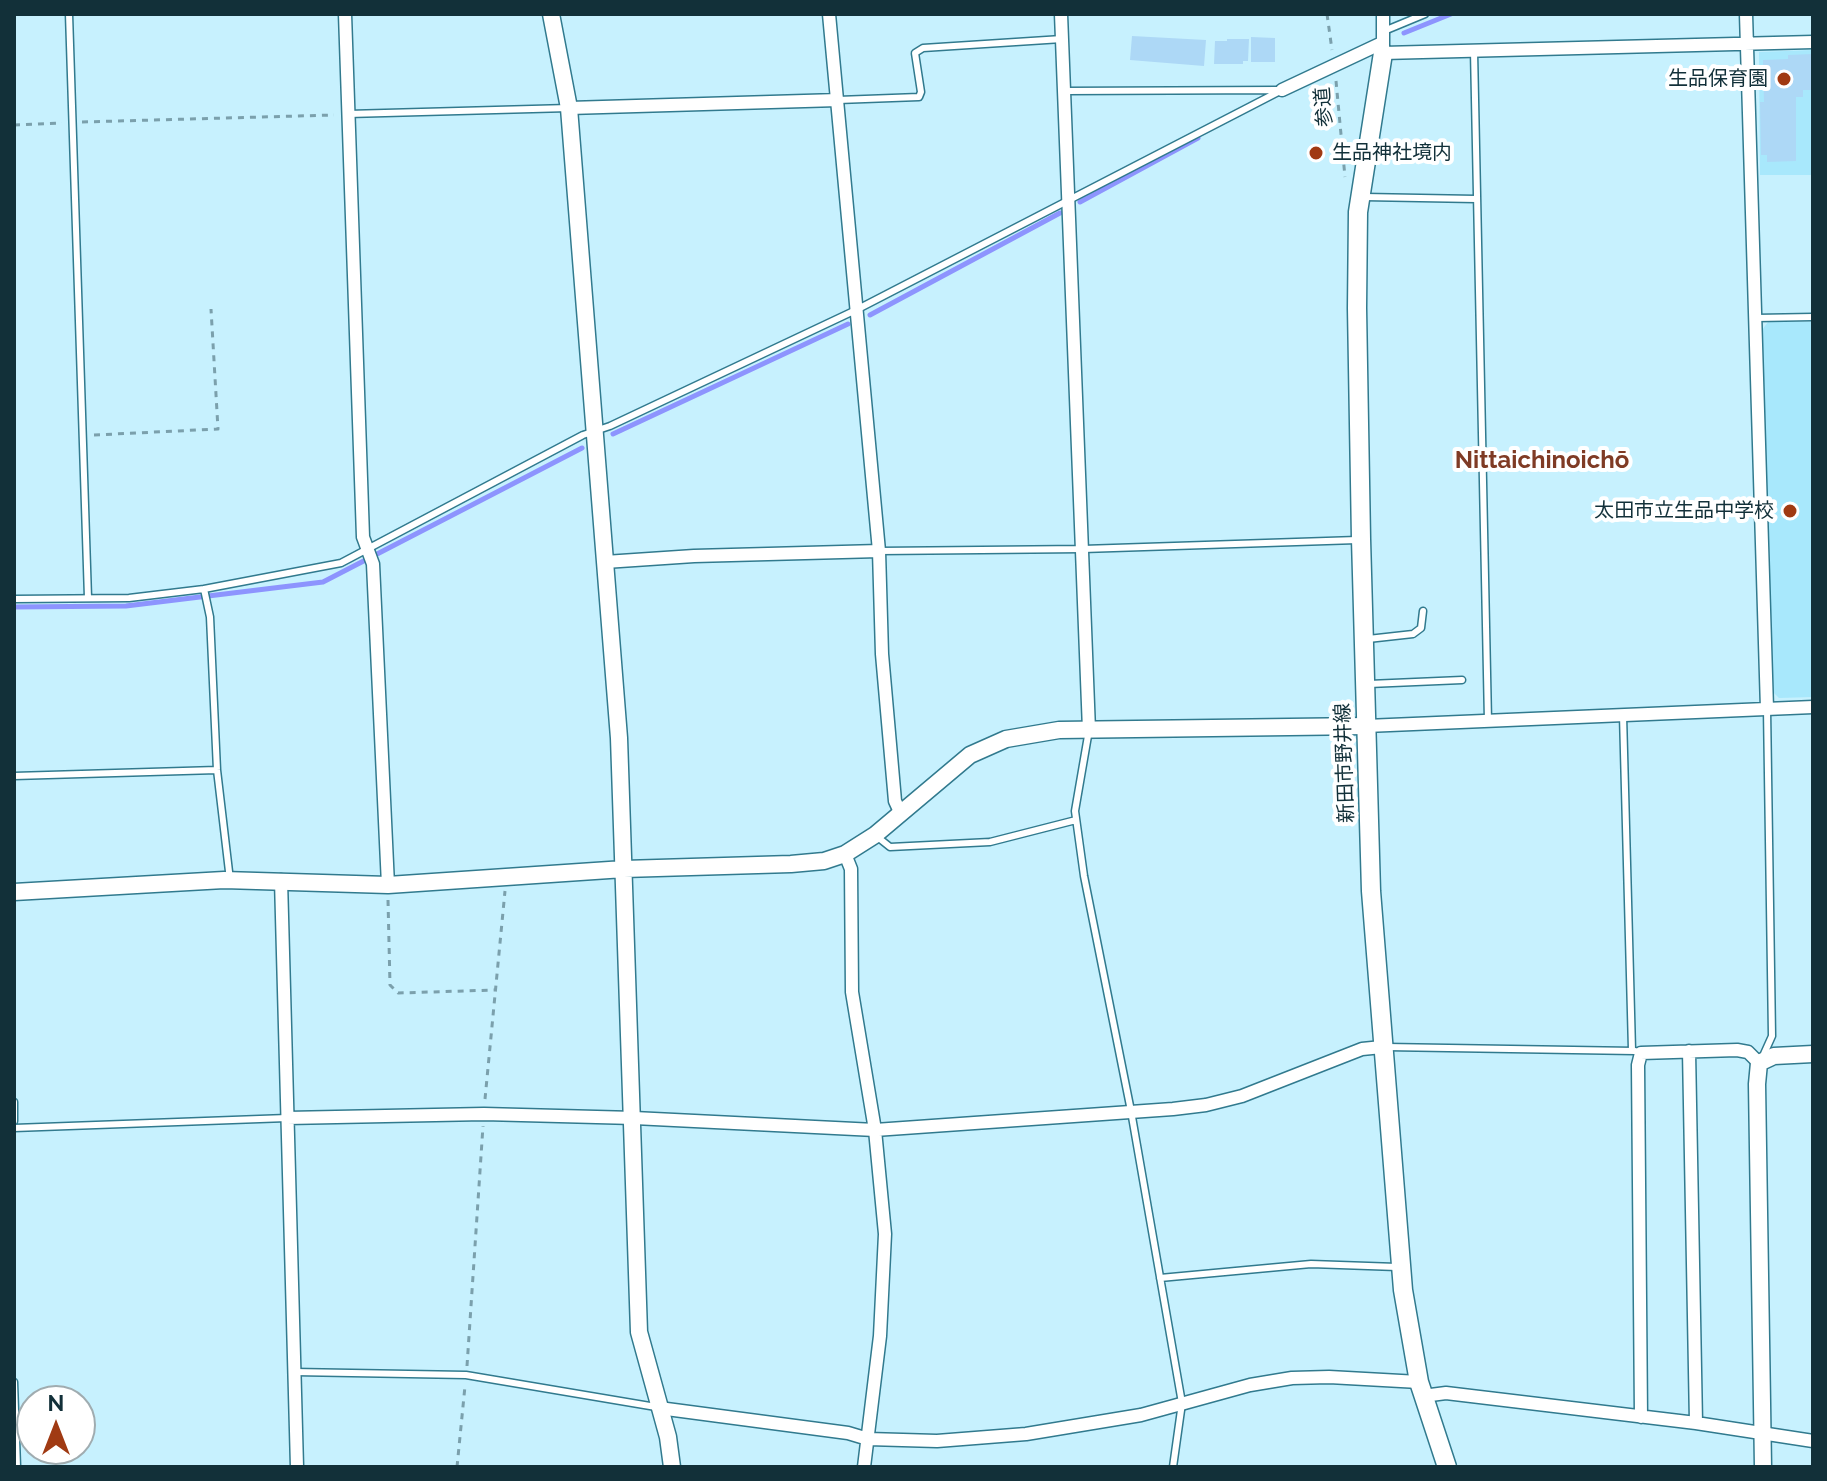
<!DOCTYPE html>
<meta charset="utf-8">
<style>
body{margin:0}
#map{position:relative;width:1827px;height:1481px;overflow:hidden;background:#c7f1fe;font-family:Raleway,sans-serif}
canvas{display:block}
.frame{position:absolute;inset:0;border:16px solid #123039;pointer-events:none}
.north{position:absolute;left:16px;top:1385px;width:80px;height:80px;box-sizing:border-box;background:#fff;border:2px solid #a0acb0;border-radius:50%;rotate:0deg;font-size:22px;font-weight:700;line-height:32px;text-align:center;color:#123039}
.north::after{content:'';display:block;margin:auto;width:28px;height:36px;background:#a03a13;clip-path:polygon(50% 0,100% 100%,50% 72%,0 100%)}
</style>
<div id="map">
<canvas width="1827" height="1481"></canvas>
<div class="frame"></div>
<div class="north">N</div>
</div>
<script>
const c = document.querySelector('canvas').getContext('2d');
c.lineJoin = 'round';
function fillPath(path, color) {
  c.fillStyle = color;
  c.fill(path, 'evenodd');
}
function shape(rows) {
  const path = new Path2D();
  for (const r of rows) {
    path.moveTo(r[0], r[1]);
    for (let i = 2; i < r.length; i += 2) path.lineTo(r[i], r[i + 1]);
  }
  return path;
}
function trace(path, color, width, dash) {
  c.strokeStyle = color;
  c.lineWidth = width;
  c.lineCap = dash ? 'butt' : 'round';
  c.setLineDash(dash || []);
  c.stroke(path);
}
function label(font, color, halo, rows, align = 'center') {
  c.font = font + ' Raleway,"Noto Sans JP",sans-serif';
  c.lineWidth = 8;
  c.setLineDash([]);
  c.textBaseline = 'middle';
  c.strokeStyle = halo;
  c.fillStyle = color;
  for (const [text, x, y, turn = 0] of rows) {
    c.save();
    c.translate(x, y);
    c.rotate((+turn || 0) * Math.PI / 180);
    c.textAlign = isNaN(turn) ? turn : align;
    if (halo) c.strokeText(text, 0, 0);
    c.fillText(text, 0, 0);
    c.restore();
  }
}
fillPath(shape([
 [1813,50,1813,175,1760,175,1759,52],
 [1768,322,1813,322,1813,697,1779,698,1773,692,1762,330]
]), '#a8e8fc');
trace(shape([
 [1404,33,1451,14],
 [1080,202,1198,138],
 [870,315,1060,213],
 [613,434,848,324],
 [14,607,126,606,323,582,582,448]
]), '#8d94fe', 5);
fillPath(shape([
 [1132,36,1206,40,1204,66,1130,60],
 [1251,37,1275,38,1275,62,1251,62],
 [1227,39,1249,39,1248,61,1243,61,1243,64,1214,64,1215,41,1227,41],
 [1813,54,1813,90,1803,90,1803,97,1796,97,1796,161,1767,162,1767,155,1761,155,1760,102,1764,102,1763,60,1788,59,1788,55]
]), '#add8f6');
const service = shape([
 [69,14,88,598],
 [1384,31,1425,14],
 [1474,51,1488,721],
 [1065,91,1279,90],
 [838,100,919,97,921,92,915,53,923,48,1062,39],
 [348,114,569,108],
 [1364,197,1476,199],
 [1756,318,1813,317],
 [879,551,1083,549,1357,540],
 [204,589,210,617,217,770,230,880],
 [14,599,129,598,204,589,341,563,583,435,610,426,858,309,1282,90],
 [1368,639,1413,634,1421,628,1423,611],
 [1369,684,1462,680],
 [1623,715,1632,1050],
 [1089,730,1075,811,1084,876,1131,1111,1182,1403,1173,1467],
 [14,776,217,770],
 [875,835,890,847,990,842,1076,820],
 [1386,1047,1635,1051],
 [1763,1056,1772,1036,1767,709],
 [14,1102,14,1121],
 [14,1128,287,1118],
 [1160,1278,1311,1264,1397,1267],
 [294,1372,466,1375,656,1407],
 [14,1382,17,1467]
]);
const minor = shape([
 [345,14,363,537,373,564,388,885],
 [829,14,879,551,882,654,895,801,901,814],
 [1061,14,1089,730],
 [1383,14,1383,53,1813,42],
 [1746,14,1767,709],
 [1282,90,1382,43],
 [569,108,838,100],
 [605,562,694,556,879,551],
 [1366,726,1813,707],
 [845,854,851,869,852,992,875,1130,885,1234,880,1336,864,1467],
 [281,880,297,1467],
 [1689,1051,1696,1423],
 [287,1118,484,1114,634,1118,875,1130,1173,1109,1206,1105,1242,1096,1362,1049,1382,1047],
 [1423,1396,1446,1393,1696,1423,1813,1441],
 [659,1408,848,1433,868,1439,937,1441,1026,1434,1141,1415,1250,1385,1292,1378,1329,1377,1419,1382],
 [1641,1417,1638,1065,1641,1053,1737,1050,1748,1052,1759,1063]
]);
const tertiary = shape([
 [551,14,569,108,619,738,639,1332,668,1437,672,1467],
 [14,892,224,880,388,885,624,869,791,864,824,861,845,854,875,835,970,755,1006,739,1059,730,1366,726],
 [1763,1467,1757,1084,1759,1063,1774,1056,1813,1054]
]);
const secondary = shape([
 [1383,53,1358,212,1357,308,1361,539,1371,891,1403,1290,1419,1382,1447,1467]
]);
trace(service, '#317a8e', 9);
trace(minor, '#317a8e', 15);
trace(tertiary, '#317a8e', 19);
trace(secondary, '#317a8e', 21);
trace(shape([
 [1327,14,1332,50],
 [1336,81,1345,177],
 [82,122,334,115],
 [14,125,62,123],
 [94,435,218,429,211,309],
 [388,900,390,985,398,993,496,990],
 [485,1099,505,891],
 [467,1366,483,1126],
 [457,1467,465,1386]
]), '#7ba0ac', 3, [6, 6]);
trace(service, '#fff', 6);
trace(minor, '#fff', 12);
trace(tertiary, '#fff', 16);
trace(secondary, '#fff', 18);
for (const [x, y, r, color] of [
 [1784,79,8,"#a03a13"],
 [1316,153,8,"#a03a13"],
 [1790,511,8,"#a03a13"]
]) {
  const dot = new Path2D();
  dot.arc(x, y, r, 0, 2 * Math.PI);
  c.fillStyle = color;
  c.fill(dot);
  trace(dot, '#fff', 3);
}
label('20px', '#123039', '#fff', [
 ["生品保育園",1768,79],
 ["生品神社境内",1332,153,"left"],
 ["太田市立生品中学校",1774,511]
], 'right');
label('20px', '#123039', '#fff', [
 ["参道",1324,107,-94],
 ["新田市野井線",1345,763,-92]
]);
label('bold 24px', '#7f3b25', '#fff', [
 ["Nittaichinoichō",1542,461]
]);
</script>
